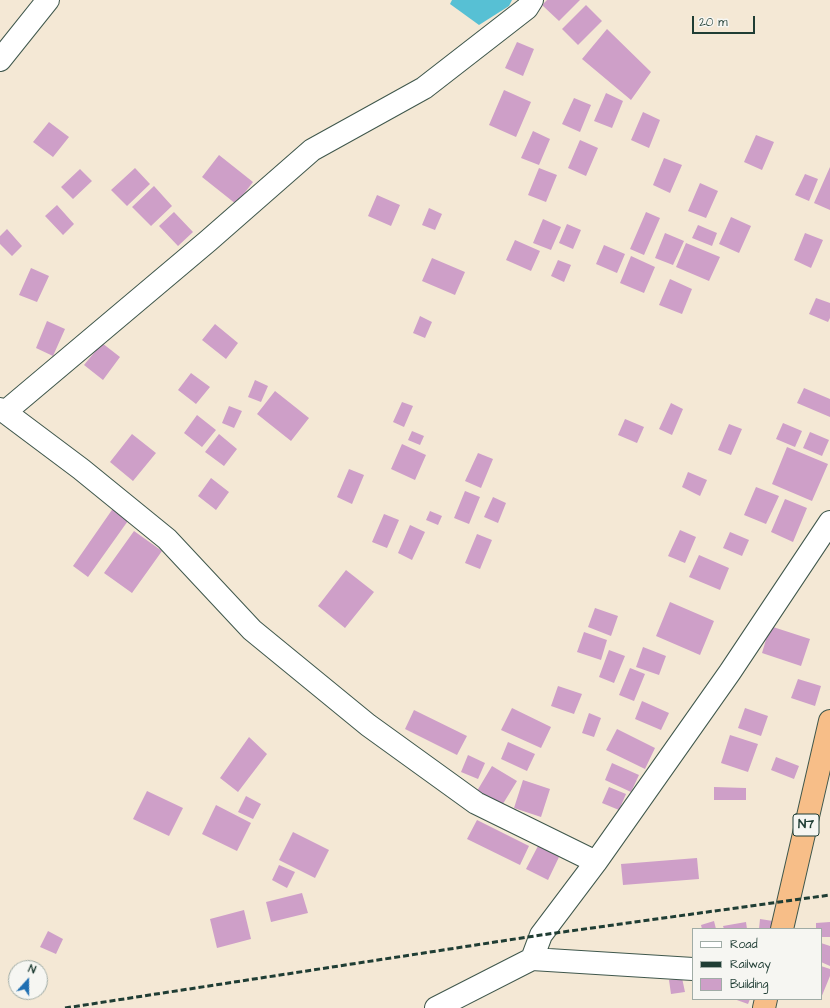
<!DOCTYPE html>
<style>
body{margin:0}
#map{position:relative;width:830px;height:1008px;overflow:hidden;background:#f4e8d5;font-family:"Architects Daughter",sans-serif}
canvas{display:block}
.legend{position:absolute;left:692px;top:928px;width:130px;height:72px;box-sizing:border-box;background:#f6f6f2;border:1px solid #a0aca6;margin:0;padding:5px 7px;list-style:none;font-size:12px;color:#1f3d34}
.legend li{display:flex;align-items:center;gap:8px;height:20px}
.legend b{width:20px;border:1px solid #a0aca6}
.north{position:absolute;left:8px;top:960px;width:40px;height:40px;box-sizing:border-box;background:#f6f6f2;border:1px solid #a0aca6;border-radius:50%;rotate:21deg;font-size:11px;font-weight:700;line-height:16px;text-align:center;color:#1f3d34}
.north::after{content:'';display:block;margin:auto;width:14px;height:18px;background:#1f6fb2;clip-path:polygon(50% 0,100% 100%,50% 72%,0 100%)}
.scale{position:absolute;left:692px;top:16px;width:63px;height:18px;box-sizing:border-box;border:2px solid #1f3d34;border-top:0;padding-left:5px;font-size:12px;line-height:14px;white-space:nowrap;color:#1f3d34;-webkit-text-stroke:3px #f6f6f2;paint-order:stroke}
</style>
<div id="map">
<canvas width="830" height="1008"></canvas>
<ul class="legend">
<li><b style="height:5px;background:#fff"></b>Road</li>
<li><b style="height:5px;background:#1f3d34"></b>Railway</li>
<li><b style="height:11px;background:#ce9fc8"></b>Building</li>
</ul>
<div class="north">N</div>
<div class="scale">20 m</div>
</div>
<script>
const c = document.querySelector('canvas').getContext('2d');
c.lineJoin = 'round';
function fillPath(path, color) {
  c.fillStyle = color;
  c.fill(path, 'evenodd');
}
function shape(rows) {
  const path = new Path2D();
  for (const r of rows) {
    path.moveTo(r[0], r[1]);
    for (let i = 2; i < r.length; i += 2) path.lineTo(r[i], r[i + 1]);
  }
  return path;
}
function trace(path, color, width, dash) {
  c.strokeStyle = color;
  c.lineWidth = width;
  c.lineCap = dash ? 'butt' : 'round';
  c.setLineDash(dash || []);
  c.stroke(path);
}
function label(font, color, halo, rows, align = 'center') {
  c.font = font + ' "Architects Daughter",sans-serif';
  c.lineWidth = 3;
  c.setLineDash([]);
  c.textBaseline = 'middle';
  c.strokeStyle = halo;
  c.fillStyle = color;
  for (const [text, x, y, turn = 0] of rows) {
    c.save();
    c.translate(x, y);
    c.rotate((+turn || 0) * Math.PI / 180);
    c.textAlign = isNaN(turn) ? turn : align;
    if (halo) c.strokeText(text, 0, 0);
    c.fillText(text, 0, 0);
    c.restore();
  }
}
fillPath(shape([
 [452,0,512,0,509,6,479,25,450,4]
]), '#57c0d4');
fillPath(shape([
 [547,0,580,0,559,21,542,5],
 [586,5,602,21,578,45,562,29],
 [607,29,651,72,631,100,582,59],
 [517,42,534,49,523,76,505,68],
 [504,90,531,102,516,137,489,125],
 [606,93,623,101,612,128,594,121],
 [574,98,591,105,580,132,562,124],
 [643,112,660,120,649,148,631,140],
 [49,122,69,137,53,157,33,142],
 [533,131,550,139,539,165,521,158],
 [756,135,774,142,762,170,744,162],
 [580,140,598,148,586,176,568,168],
 [219,155,253,182,236,204,202,177],
 [664,158,682,165,670,193,653,185],
 [830,167,830,210,814,203],
 [135,168,150,184,127,206,111,190],
 [539,168,557,175,546,202,528,195],
 [80,169,92,181,73,199,61,187],
 [805,174,818,179,809,201,795,195],
 [700,183,718,191,706,218,688,211],
 [154,186,172,206,151,226,132,207],
 [377,195,400,205,391,226,368,216],
 [57,205,74,224,63,235,45,216],
 [429,208,442,214,435,230,422,225],
 [174,212,193,232,178,246,159,226],
 [646,212,660,218,644,255,630,249],
 [731,217,751,226,739,253,719,244],
 [543,219,561,227,551,250,533,243],
 [567,224,581,230,573,249,559,243],
 [698,225,717,233,712,246,692,238],
 [7,229,22,246,12,256,0,244,0,236],
 [665,233,684,241,673,265,655,258],
 [805,233,823,240,811,268,794,260],
 [515,240,540,251,531,271,506,260],
 [686,243,720,257,709,281,676,267],
 [604,245,625,254,617,273,596,264],
 [631,256,655,267,644,293,620,283],
 [432,258,465,272,455,295,422,281],
 [558,260,571,265,564,282,551,276],
 [31,268,49,276,37,302,19,295],
 [670,279,692,289,682,314,659,305],
 [816,298,830,303,830,318,828,322,809,314],
 [420,316,432,322,425,338,413,333],
 [47,321,65,329,53,356,36,348],
 [215,324,238,343,226,359,202,340],
 [102,343,120,357,103,380,84,365],
 [191,373,210,387,196,404,178,390],
 [255,380,268,386,261,402,248,397],
 [804,388,830,399,830,417,797,403],
 [275,391,309,418,291,441,257,414],
 [402,402,413,406,404,427,393,422],
 [671,403,683,409,672,435,659,429],
 [229,406,242,411,234,428,222,423],
 [197,415,216,430,202,447,184,433],
 [625,419,644,427,637,443,618,435],
 [783,423,802,431,795,447,776,439],
 [729,424,742,429,731,455,718,450],
 [412,431,424,436,420,445,408,440],
 [810,432,829,440,822,456,803,448],
 [132,434,156,453,133,481,110,462],
 [219,434,237,449,224,466,205,452],
 [402,444,426,455,415,480,391,469],
 [787,447,828,464,812,501,772,484],
 [478,453,493,459,481,488,465,481],
 [349,469,364,475,352,504,337,497],
 [688,472,707,480,700,496,682,487],
 [211,478,229,492,216,510,198,496],
 [756,487,779,496,766,524,744,515],
 [465,491,480,497,469,524,454,518],
 [493,497,506,503,498,523,484,517],
 [785,499,807,508,793,542,771,532],
 [114,507,130,518,88,577,73,566],
 [430,511,442,516,438,525,426,520],
 [384,514,399,520,387,548,372,542],
 [410,525,425,532,412,560,398,553],
 [680,530,696,537,685,563,668,556],
 [134,531,162,551,132,593,104,573],
 [730,532,749,540,742,556,723,548],
 [477,534,492,540,480,569,465,563],
 [699,555,729,568,720,590,689,577],
 [346,570,374,592,345,628,318,606],
 [670,602,714,621,700,655,656,636],
 [595,608,618,616,611,636,588,627],
 [770,626,810,639,801,666,762,653],
 [584,632,607,640,601,660,577,652],
 [643,647,666,656,659,675,636,667],
 [609,650,625,656,614,683,599,677],
 [630,668,645,674,634,701,619,695],
 [798,679,821,686,815,706,791,698],
 [558,686,582,694,574,714,551,706],
 [642,701,669,713,661,730,635,719],
 [512,708,551,727,541,748,501,730],
 [745,708,768,716,761,736,738,728],
 [414,710,467,736,457,755,405,729],
 [589,713,601,718,594,737,582,733],
 [617,729,655,748,645,769,606,750],
 [730,735,758,744,748,772,721,763],
 [249,737,267,754,238,792,220,778],
 [508,742,535,754,527,771,501,759],
 [468,755,485,763,478,779,461,772],
 [776,757,799,766,794,779,771,770],
 [612,763,639,775,631,792,605,780],
 [492,766,517,781,501,807,477,791],
 [523,780,550,789,541,817,514,808],
 [609,787,626,794,619,810,602,803],
 [714,787,746,788,746,800,714,800],
 [147,791,183,808,169,836,133,819],
 [246,796,261,804,253,819,238,812],
 [216,805,251,823,237,851,202,834],
 [477,820,529,846,520,865,467,839],
 [293,832,329,850,315,878,279,860],
 [538,846,559,857,548,880,526,869],
 [697,858,699,879,623,885,621,864],
 [279,865,295,872,287,888,272,880],
 [302,893,308,913,271,922,266,902],
 [244,910,251,939,217,948,210,919],
 [760,919,773,921,771,929,759,929],
 [714,921,716,929,702,929,701,925],
 [746,922,747,929,724,929,723,926],
 [830,922,830,937,821,937,821,929,816,929,816,923],
 [48,931,63,939,56,954,40,947],
 [821,943,830,946,830,966,821,962],
 [821,966,830,969,830,976,821,998],
 [682,978,685,992,671,994,669,980],
 [734,999,750,999,748,1004]
]), '#ce9fc8');
const minor = shape([
 [0,60,48,0],
 [0,409,5,412,208,241,312,150,424,88,527,8,532,0],
 [5,412,81,469,167,539,252,630,368,725,476,803,596,862],
 [532,959,541,935,596,862,730,672,830,522],
 [436,1008,532,959,693,969]
]);
const highway = shape([
 [782,929,830,721],
 [764,1008,766,999]
]);
trace(minor, '#3f574c', 24);
trace(highway, '#3f574c', 24);
trace(minor, '#fff', 22);
trace(highway, '#f7be88', 22);
trace(shape([
 [65,1008,541,935,830,895]
]), '#1f3d34', 3, [6, 3]);
for (const [x, y, w] of [
 [806,825,26]
]) {
  const box = new Path2D();
  box.roundRect(x - w / 2, y - 11, w, 22, 3);
  c.fillStyle = '#f6f6f2';
  c.fill(box);
  trace(box, '#1f3d34', 1);
}
label('bold 13px', '#1f3d34', null, [
 ["N7",806,825]
]);
</script>
